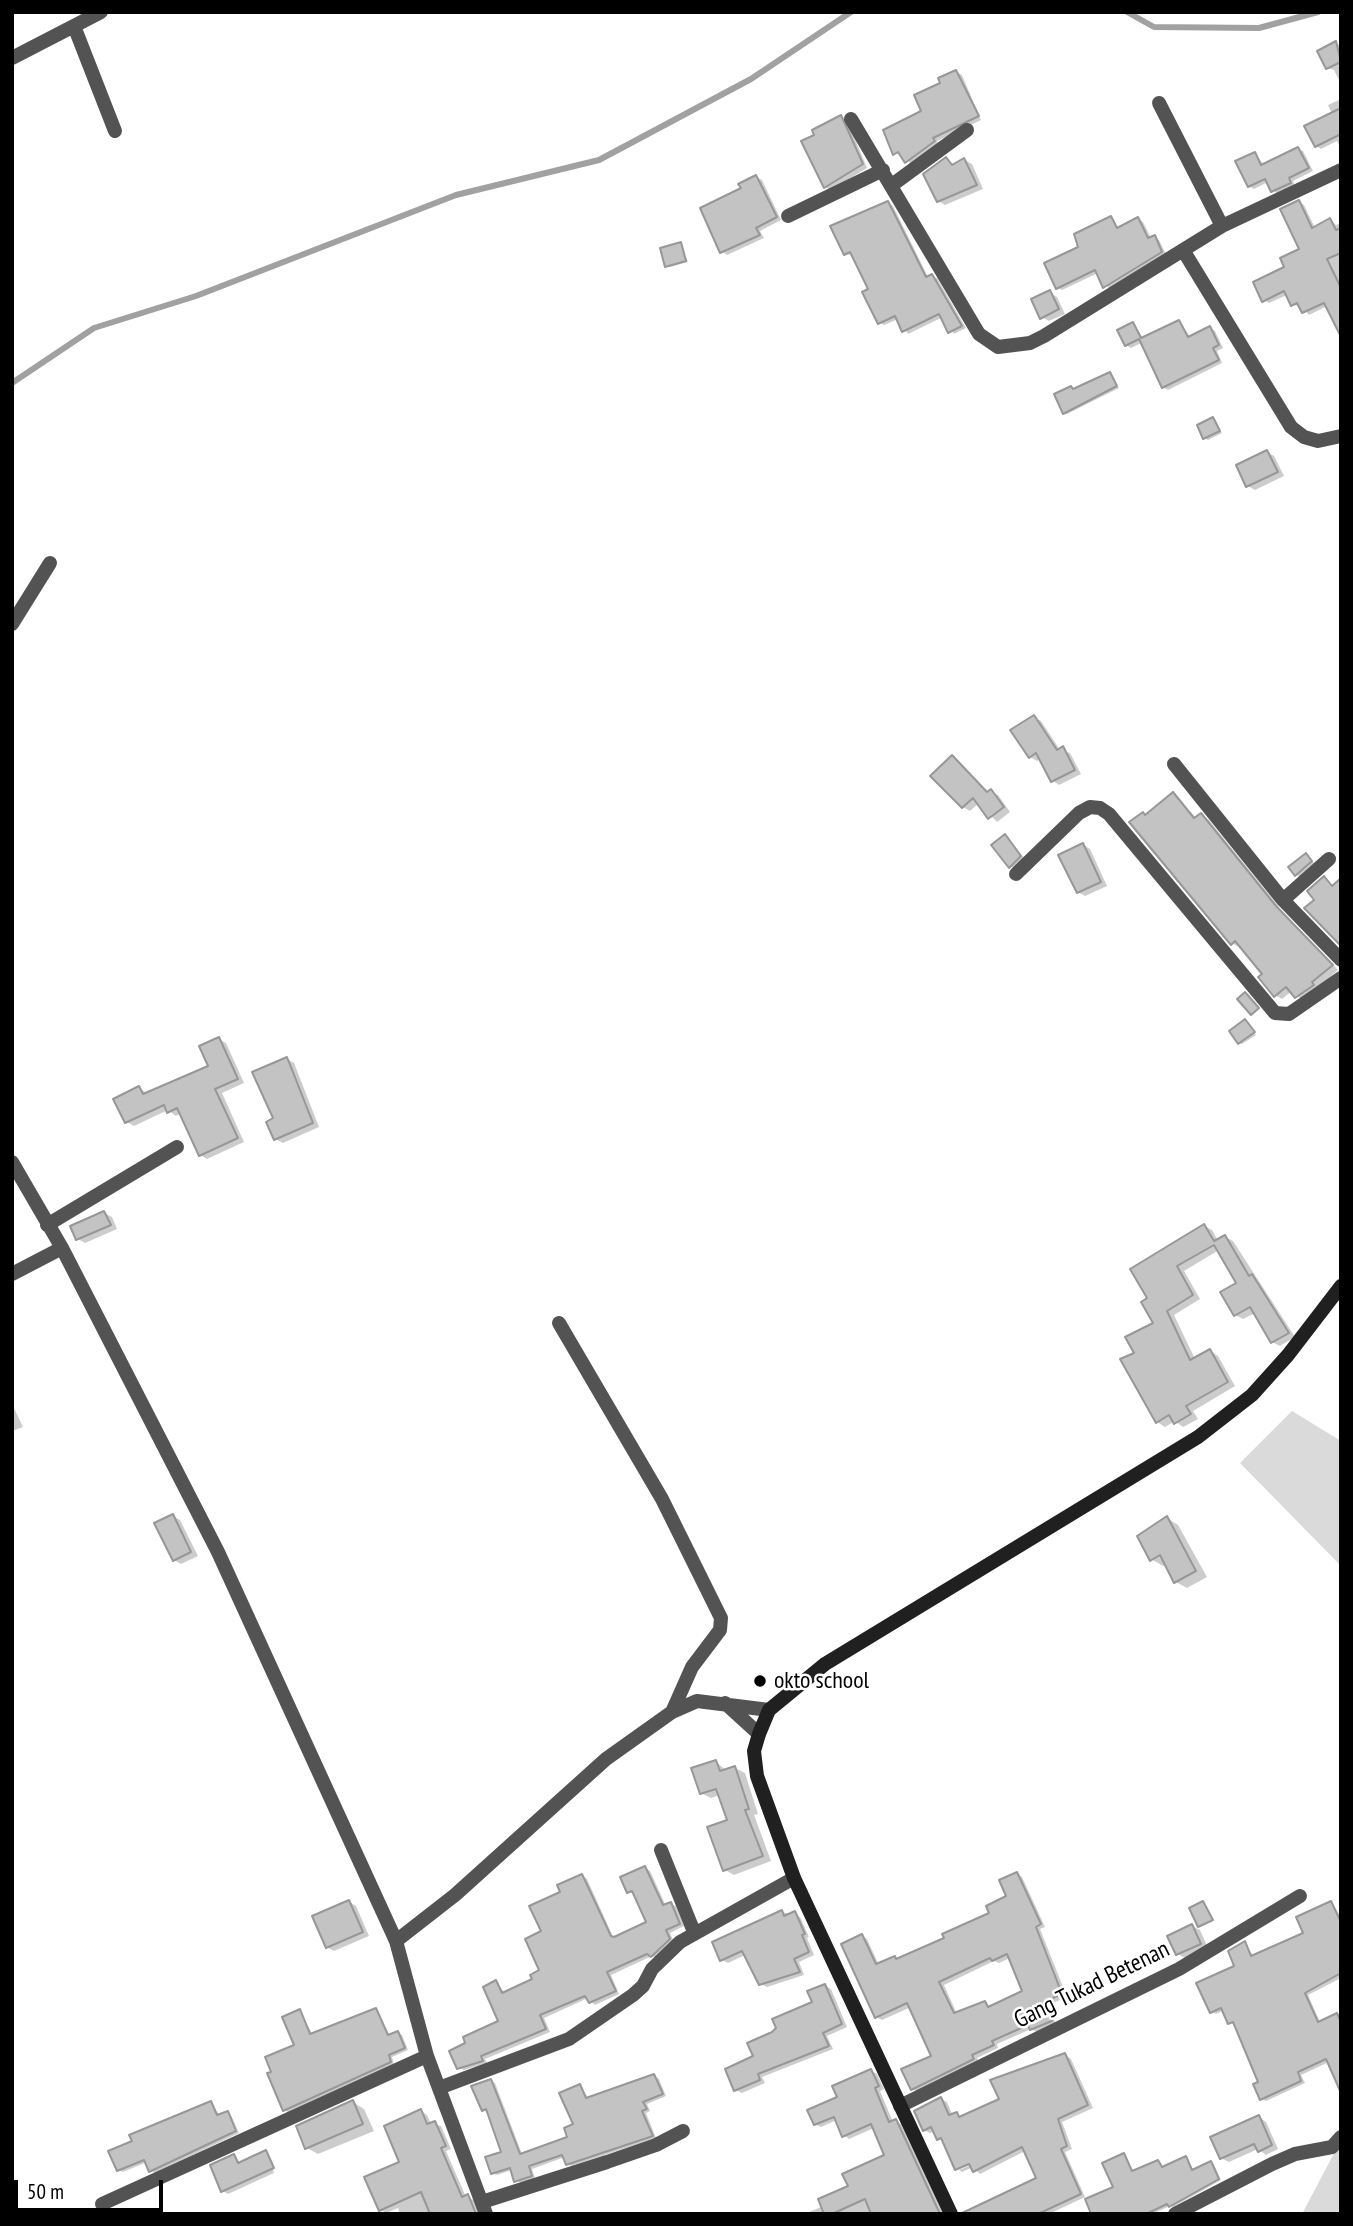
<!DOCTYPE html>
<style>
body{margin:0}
#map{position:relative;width:1353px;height:2226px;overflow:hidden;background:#fff;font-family:"PT Sans Narrow",sans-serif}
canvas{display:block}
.frame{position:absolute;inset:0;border:14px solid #000;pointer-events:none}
.scale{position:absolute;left:14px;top:2180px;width:149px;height:32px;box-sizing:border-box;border:4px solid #000;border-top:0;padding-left:9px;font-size:21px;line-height:24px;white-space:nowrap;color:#000;-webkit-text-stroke:5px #fff;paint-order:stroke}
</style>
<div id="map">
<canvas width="1353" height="2226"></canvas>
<div class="frame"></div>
<div class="scale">50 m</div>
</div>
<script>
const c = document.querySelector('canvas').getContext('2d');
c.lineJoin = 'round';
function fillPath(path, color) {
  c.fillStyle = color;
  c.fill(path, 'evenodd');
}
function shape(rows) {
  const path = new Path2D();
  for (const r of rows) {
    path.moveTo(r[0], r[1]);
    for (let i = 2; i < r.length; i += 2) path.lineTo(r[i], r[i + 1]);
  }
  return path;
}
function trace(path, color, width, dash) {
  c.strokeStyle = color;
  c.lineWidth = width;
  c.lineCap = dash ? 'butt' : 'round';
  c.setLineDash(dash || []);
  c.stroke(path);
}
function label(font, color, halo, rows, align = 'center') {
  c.font = font + ' "PT Sans Narrow",sans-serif';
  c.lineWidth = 5;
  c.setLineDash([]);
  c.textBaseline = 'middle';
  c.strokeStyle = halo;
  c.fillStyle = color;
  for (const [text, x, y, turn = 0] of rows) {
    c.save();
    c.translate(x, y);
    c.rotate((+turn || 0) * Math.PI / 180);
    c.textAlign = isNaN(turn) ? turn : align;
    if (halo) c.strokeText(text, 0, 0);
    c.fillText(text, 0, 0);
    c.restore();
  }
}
fillPath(shape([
 [1292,1411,1341,1441,1341,1566,1240,1463],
 [1341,2140,1341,2214,1302,2214]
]), '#dadada');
fillPath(shape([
 [1336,43,1341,46,1341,84,1334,70,1327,68],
 [956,72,962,75,981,120,937,141,939,145,912,165,902,155,894,153,942,84],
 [1341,99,1341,149,1337,141,1321,149,1316,146,1332,114,1328,105],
 [841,117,847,120,867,168,831,190,825,187,816,135],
 [1298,149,1303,151,1313,171,1293,181,1295,186,1277,194,1268,182,1254,189,1249,186,1255,154,1264,165],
 [946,159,955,165,964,160,972,164,983,189,945,205,938,201],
 [756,177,762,180,781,220,760,231,764,238,727,255,722,251,743,189],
 [1299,202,1304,205,1315,228,1330,220,1336,225,1341,223,1341,319,1327,306,1309,315,1301,306,1292,305,1287,295,1269,303,1264,300,1301,250],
 [888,203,893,206,928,277,937,278,966,328,954,334,943,317,908,334,898,319,884,325,879,322,870,290,853,255,845,254],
 [1111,218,1119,228,1138,219,1143,222,1151,238,1159,240,1166,254,1110,290,1098,273,1062,290,1057,287],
 [680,244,688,262,670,267,667,266],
 [1049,292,1057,297,1065,314,1049,321,1042,317],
 [1179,322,1191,338,1210,328,1215,331,1223,348,1217,351,1222,363,1168,390,1163,387,1143,342,1131,348,1126,345,1133,324,1144,339],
 [1110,374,1119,388,1067,414,1064,413,1075,390],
 [1213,419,1222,433,1208,440,1204,438],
 [1267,452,1274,456,1284,476,1255,490,1248,486],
 [1034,717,1041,721,1060,750,1070,753,1081,774,1059,785,1052,780,1041,759,1037,761,1030,757],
 [952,757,989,793,998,795,1010,812,997,822,979,803,970,811,963,807],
 [1173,794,1197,819,1201,815,1208,819,1283,912,1338,970,1303,1001,1292,991,1282,999,1275,995,1264,974,1241,945,1239,947,1232,943,1146,816],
 [1005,836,1027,861,1017,870,1010,866],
 [1083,845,1090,849,1107,886,1085,896,1078,892],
 [1306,855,1314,863,1299,877,1291,868],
 [1248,1023,1256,1035,1242,1044,1239,1043],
 [218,1039,226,1043,244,1083,222,1093,244,1142,207,1159,200,1155,181,1113,176,1116,168,1110,134,1126,127,1122,139,1088,148,1094,210,1066],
 [287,1059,294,1063,319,1127,283,1143,275,1139,275,1119],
 [104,1213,112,1217,117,1229,85,1243,78,1239],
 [1204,1226,1212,1230,1218,1241,1225,1237,1233,1241,1295,1337,1280,1346,1272,1342,1255,1313,1243,1319,1235,1315,1239,1284,1219,1250,1184,1271,1200,1299,1174,1315,1195,1359,1210,1351,1218,1356,1235,1386,1193,1411,1198,1419,1183,1427,1175,1421,1165,1427,1157,1422,1136,1354,1155,1324,1150,1299],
 [12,1404,23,1427,12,1431],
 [173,1516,180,1520,198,1556,181,1564,174,1560],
 [1167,1518,1178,1525,1207,1577,1187,1588,1176,1582,1166,1564,1163,1566,1151,1559,1147,1529],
 [716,1762,727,1771,735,1768,745,1773,758,1814,754,1815,771,1861,734,1875,725,1870,729,1821,720,1795,711,1798,701,1793],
 [645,1868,650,1871,666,1906,671,1904,676,1906,684,1926,670,1933,674,1942,657,1958,652,1956,611,1975,619,1994,595,2005,588,1998,544,2018,550,2032,485,2059,487,2063,464,2070,459,2067,501,2022,496,1982,505,1993,534,1980,542,1971,543,1932,562,1892,582,1876,587,1879,614,1939,649,1923,636,1894,629,1892],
 [1017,1874,1022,1877,1045,1927,1040,1929,1067,1997,1048,2005,1056,2024,1037,2032,1031,2029,997,2044,998,2048,977,2058,979,2062,918,2092,912,2089,934,2057,911,2007,882,2020,876,2017,862,1936,867,1939,879,1965,895,1958,898,1960,946,1939,991,1914,1009,1897],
 [1010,1958,1025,1992,991,2006,985,2003,957,2014,944,1985,994,1961,999,1963],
 [349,1902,356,1906,369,1936,334,1951,327,1947],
 [1331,1903,1341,1917,1341,1978,1308,1995,1320,2022,1341,2013,1341,2067,1329,2062,1301,2075,1305,2083,1266,2101,1261,2098,1261,2083,1236,2024,1230,2023,1224,2010,1216,2014,1212,2011,1237,1966,1245,1943,1254,1957,1305,1934],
 [782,1912,800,1917,809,1937,807,1938,814,1955,799,1962,804,1975,767,1987,761,1984,745,1955,728,1963,722,1960],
 [1192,1926,1200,1930,1208,1948,1185,1958,1178,1954],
 [825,1986,831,1989,847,2027,827,2036,833,2049,762,2077,765,2083,742,2093,736,2090,773,2034,814,2003],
 [376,2010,390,2036,398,2033,402,2035,408,2050,392,2057,394,2064,288,2112,284,2110,300,2011,313,2035],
 [1065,2055,1071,2059,1093,2108,1062,2122,1072,2149,1065,2152,1085,2197,1049,2214,977,2214,1038,2178,1025,2151,980,2174,973,2167,962,2172,959,2170,978,2162,976,2159,956,2169,944,2142,935,2131,930,2133,924,2130,941,2099,947,2102,953,2116,963,2117,1001,2100],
 [871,2071,877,2074,884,2089,880,2091,893,2122,902,2124,943,2214,805,2214,823,2206,850,2187,886,2156,874,2128,849,2139,844,2135,837,2120,821,2127,815,2124,839,2098],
 [654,2076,659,2079,666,2096,647,2104,650,2111,646,2113,656,2138,571,2166,565,2157,532,2169,535,2178,520,2183,512,2170,497,2175,492,2173,504,2153,487,2112,483,2110,491,2081,495,2083,522,2154,569,2138,575,2125,580,2086,589,2099],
 [353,2102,364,2109,374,2131,318,2154,307,2148],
 [211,2103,220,2116,228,2113,231,2115,239,2133,154,2173,147,2162,123,2172,119,2170],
 [421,2111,427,2115,431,2124,441,2126,451,2149,446,2151,466,2197,474,2200,480,2214,400,2214,398,2208,386,2213,380,2209],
 [1259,2117,1266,2122,1278,2149,1266,2155,1258,2149,1229,2162,1221,2158],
 [266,2152,274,2173,228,2194,223,2191,234,2156,241,2163],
 [1123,2155,1133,2172,1158,2162,1164,2168,1186,2158,1194,2171,1211,2163,1214,2165,1221,2180,1173,2207,1170,2206,1152,2214,1093,2214,1115,2188],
 [142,2208,147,2214,131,2214,130,2213]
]), '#0003');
trace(shape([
 [1127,12,1154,27,1259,28,1318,12],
 [12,383,94,328,196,296,456,195,599,160,751,79,851,12]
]), '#a1a1a1', 6);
const building = shape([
 [1336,41,1341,62,1326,69,1317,51,1336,41],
 [956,70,979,116,933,138,935,141,905,163,898,152,893,155,883,130,921,111,914,95,940,83,938,78,956,70],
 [1341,108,1341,134,1315,147,1304,126,1341,108],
 [841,115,863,164,824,188,801,141,814,135,812,130,841,115],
 [1298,147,1309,168,1289,178,1291,183,1271,192,1265,179,1248,187,1235,161,1255,152,1261,165,1298,147],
 [946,157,952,165,964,158,977,185,937,202,923,174,946,157],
 [756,175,777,217,756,228,760,235,720,253,700,208,741,188,738,184,756,175],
 [1299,200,1312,228,1330,218,1336,230,1341,228,1341,253,1327,259,1341,288,1341,337,1324,303,1302,313,1297,303,1291,306,1284,291,1262,302,1253,282,1284,267,1280,258,1299,249,1280,209,1299,200],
 [888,201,926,277,932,274,962,326,948,333,939,314,902,332,895,316,878,324,862,292,868,289,850,252,844,255,830,226,888,201],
 [1111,216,1117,228,1138,217,1148,238,1155,235,1162,252,1103,288,1095,270,1056,289,1044,263,1078,247,1074,234,1111,216],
 [681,242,686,261,665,267,660,248,681,242],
 [1050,290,1059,309,1040,319,1031,299,1050,290],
 [1179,320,1188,337,1210,326,1219,345,1213,348,1219,360,1162,388,1139,339,1125,346,1117,330,1133,322,1141,338,1179,320],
 [1110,372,1117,386,1063,414,1054,394,1071,386,1073,389,1110,372],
 [1213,417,1220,431,1203,439,1197,425,1213,417],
 [1267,450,1278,472,1246,487,1236,465,1267,450],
 [1034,715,1057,750,1063,746,1075,770,1051,782,1036,753,1029,758,1010,730,1034,715],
 [952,755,987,792,991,789,1004,807,988,819,973,798,962,808,930,776,952,755],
 [1173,792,1194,818,1201,813,1276,906,1333,965,1312,982,1314,985,1295,998,1286,987,1274,997,1258,977,1262,974,1235,941,1231,945,1129,822,1143,812,1145,815,1173,792],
 [1005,834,1021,856,1009,868,991,845,1005,834],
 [1083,843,1101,882,1077,893,1058,855,1083,843],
 [1306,853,1312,861,1295,876,1288,867,1306,853],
 [1324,876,1332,886,1341,878,1341,946,1304,908,1314,900,1307,891,1324,876],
 [1245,992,1259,1008,1251,1015,1237,999,1245,992],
 [1245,1019,1255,1032,1238,1044,1229,1031,1245,1019],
 [219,1037,238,1079,215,1089,238,1138,199,1156,177,1108,167,1113,164,1105,125,1123,113,1099,139,1086,143,1094,208,1066,199,1046,219,1037],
 [287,1057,313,1123,274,1140,266,1122,273,1118,252,1072,287,1057],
 [104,1211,111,1225,76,1240,70,1226,104,1211],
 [1204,1224,1214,1241,1225,1235,1249,1276,1252,1274,1289,1333,1271,1343,1250,1307,1234,1316,1220,1292,1236,1283,1214,1245,1177,1266,1193,1295,1167,1311,1190,1360,1210,1349,1228,1382,1186,1406,1191,1414,1174,1424,1169,1415,1156,1423,1120,1359,1134,1353,1125,1337,1153,1323,1141,1302,1147,1298,1130,1269,1204,1224],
 [173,1514,191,1552,173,1561,154,1523,173,1514],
 [1167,1516,1196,1571,1174,1583,1160,1555,1150,1561,1137,1536,1167,1516],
 [716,1760,720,1771,735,1766,749,1809,745,1810,763,1856,723,1871,707,1827,727,1820,716,1789,700,1794,691,1768,716,1760],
 [645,1866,663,1905,671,1902,680,1924,666,1930,670,1939,651,1957,647,1954,607,1972,616,1991,589,2003,585,1996,540,2015,546,2029,481,2056,483,2061,457,2069,449,2051,465,2043,463,2037,498,2021,483,1987,496,1980,502,1993,532,1979,530,1975,539,1970,525,1939,541,1931,529,1906,560,1892,557,1885,582,1874,611,1936,614,1937,646,1922,632,1891,627,1893,620,1877,645,1866],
 [1017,1872,1041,1924,1036,1927,1062,1994,1044,2002,1052,2021,1030,2030,1028,2025,992,2041,994,2045,972,2055,974,2059,911,2090,901,2069,931,2056,907,2003,875,2018,841,1944,862,1934,876,1964,895,1956,896,1959,944,1938,942,1934,989,1913,986,1906,1006,1896,999,1880,1017,1872],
 [1007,1954,1022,1991,988,2007,985,2001,954,2013,939,1982,990,1958,992,1961,1007,1954],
 [349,1900,363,1932,326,1948,312,1916,349,1900],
 [1203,1901,1213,1920,1198,1927,1189,1908,1203,1901],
 [1331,1901,1341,1922,1341,1973,1305,1993,1318,2022,1337,2013,1341,2022,1341,2093,1326,2059,1298,2072,1301,2081,1260,2100,1253,2084,1258,2082,1233,2022,1228,2024,1221,2008,1210,2013,1196,1983,1234,1966,1228,1951,1245,1941,1251,1956,1303,1933,1296,1917,1331,1901],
 [782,1910,784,1916,795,1911,805,1934,802,1935,809,1952,794,1959,800,1972,759,1985,742,1951,720,1961,712,1942,782,1910],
 [1192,1924,1201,1944,1176,1955,1167,1936,1192,1924],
 [825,1984,842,2024,823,2033,829,2046,758,2074,760,2080,734,2091,725,2069,753,2056,747,2043,772,2032,776,2028,772,2019,812,2002,807,1991,825,1984],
 [376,2008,388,2035,398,2031,405,2048,389,2055,391,2062,283,2111,267,2073,271,2072,265,2057,294,2045,282,2017,300,2009,310,2034,376,2008],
 [1065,2053,1088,2105,1058,2119,1067,2146,1061,2149,1081,2194,1038,2214,960,2214,1036,2178,1022,2147,973,2172,969,2164,955,2170,941,2138,937,2140,931,2127,923,2131,914,2111,941,2097,949,2115,957,2112,959,2117,999,2099,990,2080,1065,2053],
 [871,2069,879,2086,875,2088,889,2122,896,2119,940,2214,871,2214,865,2199,832,2214,824,2214,818,2199,848,2186,842,2174,884,2155,871,2124,842,2137,834,2117,814,2125,807,2110,837,2097,832,2086,871,2069],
 [654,2074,663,2094,643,2102,647,2109,642,2111,653,2136,566,2165,562,2155,529,2166,532,2176,514,2182,510,2168,491,2174,485,2157,501,2152,486,2109,482,2111,471,2086,491,2079,520,2154,567,2137,564,2128,573,2124,559,2093,580,2084,586,2098,654,2074],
 [353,2100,363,2124,305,2149,296,2126,353,2100],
 [211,2101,217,2115,228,2111,236,2131,149,2172,144,2160,117,2171,108,2151,132,2141,129,2135,211,2101],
 [421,2109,427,2124,435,2121,446,2146,441,2148,462,2197,468,2194,476,2214,430,2214,421,2192,379,2211,364,2177,399,2162,384,2126,421,2109],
 [1259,2115,1272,2145,1258,2152,1254,2144,1220,2159,1210,2137,1259,2115],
 [266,2150,274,2168,221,2192,210,2165,234,2154,238,2163,266,2150],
 [1124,2153,1132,2171,1158,2160,1162,2167,1186,2156,1192,2170,1211,2161,1219,2179,1169,2207,1167,2204,1146,2214,1091,2214,1085,2199,1113,2187,1102,2163,1124,2153]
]);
fillPath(building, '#c3c3c3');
trace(building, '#979797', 2);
trace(shape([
 [74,26,115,131],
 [12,58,101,12],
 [1159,103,1222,226],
 [851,119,979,334,998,347,1030,343,1044,336,1222,226,1341,170],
 [892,185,967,130],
 [788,216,883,170],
 [1183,250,1291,427,1304,437,1318,441,1341,436],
 [12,624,50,563],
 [1174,764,1283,900,1341,960],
 [1016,874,1079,813,1090,807,1100,808,1109,814,1275,1013,1289,1014,1341,978],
 [1283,900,1329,859],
 [12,1162,62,1248,218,1552,396,1941],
 [47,1225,177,1147],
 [12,1274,62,1248],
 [559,1323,662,1499,721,1618,720,1630,692,1667,672,1712],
 [725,1703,759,1734],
 [661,1850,694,1932],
 [439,2088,569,2039,633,1995,643,1986,652,1969,680,1942,794,1878],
 [900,2106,1179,1969,1300,1896],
 [482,2202,607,2162,656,2145,683,2131],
 [102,2204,427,2056],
 [486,2214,427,2056,396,1941,455,1895,606,1759,672,1712,697,1701,769,1710],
 [1175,2214,1272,2164,1295,2154,1332,2147,1341,2137]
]), '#535353', 14);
trace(shape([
 [951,2214,794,1878,757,1776,754,1751,759,1734,769,1710,825,1664,1198,1437,1252,1395,1288,1355,1341,1286]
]), '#202020', 14);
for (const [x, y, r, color] of [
 [760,1681,7,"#000"]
]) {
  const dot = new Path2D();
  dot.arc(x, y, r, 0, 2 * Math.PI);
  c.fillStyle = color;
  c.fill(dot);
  trace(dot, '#fff', 2.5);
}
label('24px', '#000', '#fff', [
 ["okto school",774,1681]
], 'left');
label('24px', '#000', '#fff', [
 ["Gang Tukad Betenan",1092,1985,-26]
]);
</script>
